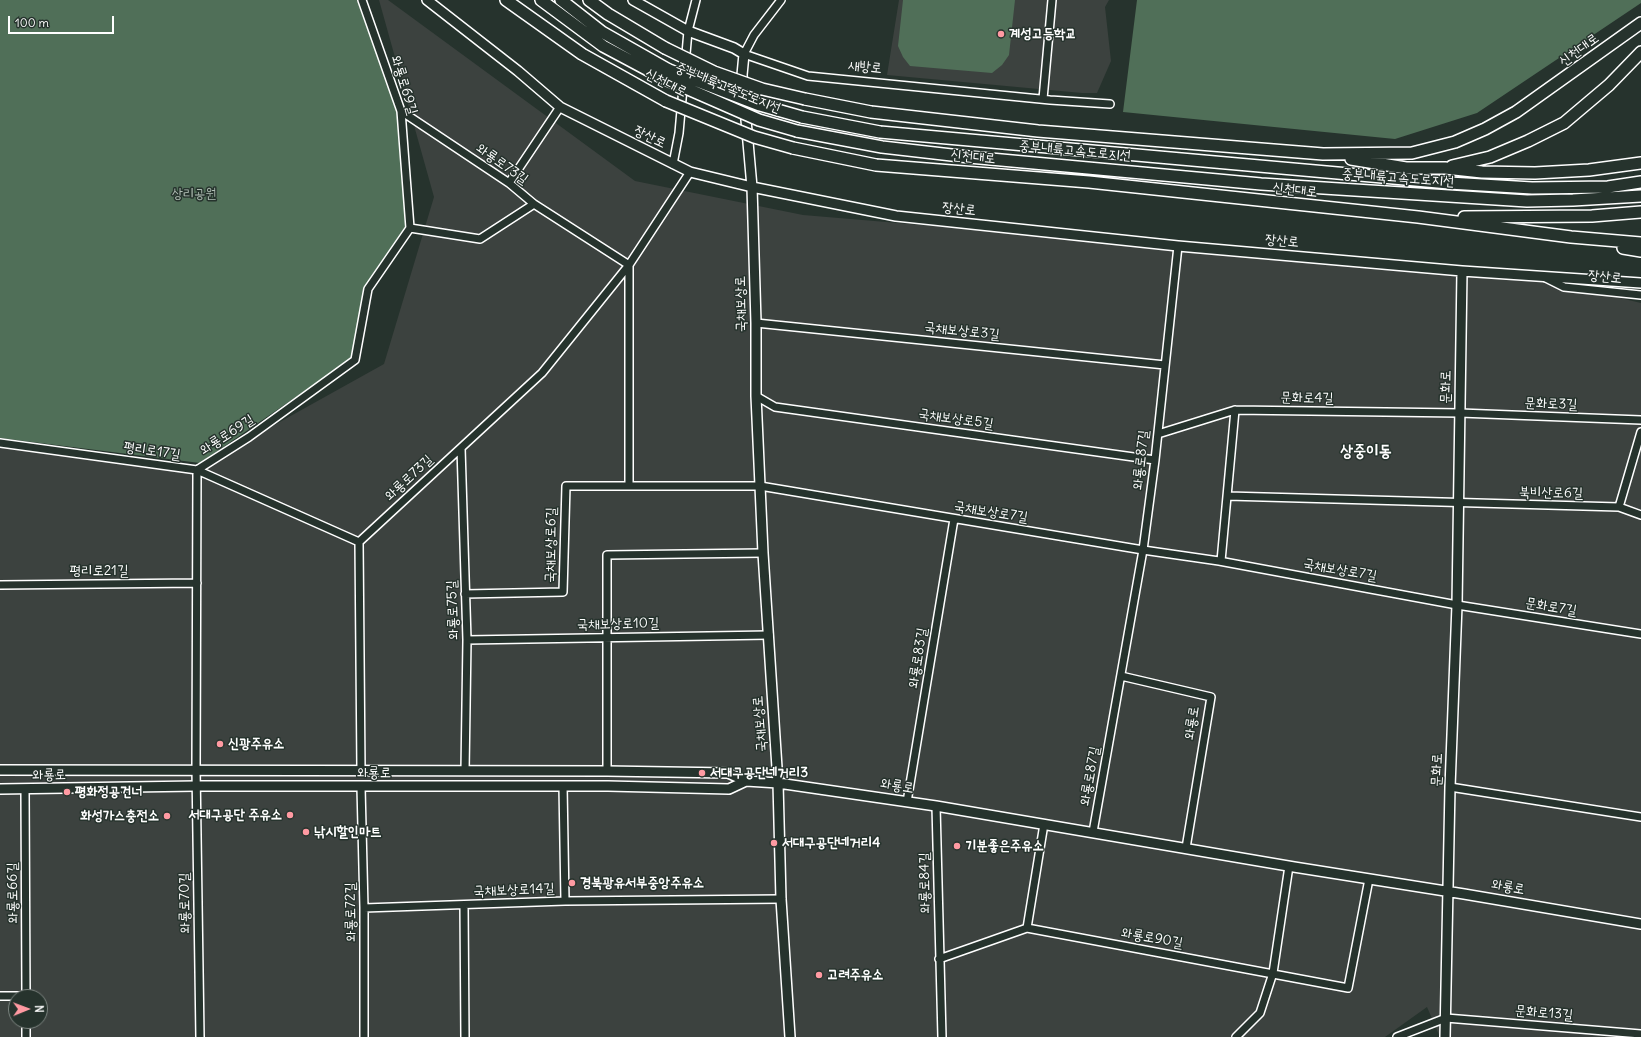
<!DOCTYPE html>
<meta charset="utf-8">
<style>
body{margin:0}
#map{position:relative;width:1641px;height:1037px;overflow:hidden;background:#26332d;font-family:Delius,sans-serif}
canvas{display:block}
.north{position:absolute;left:8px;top:989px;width:40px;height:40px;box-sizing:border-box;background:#26332d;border:1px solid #7d8581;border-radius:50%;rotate:89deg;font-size:11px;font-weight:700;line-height:16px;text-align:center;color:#fff}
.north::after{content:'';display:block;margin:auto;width:14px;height:18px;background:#ff9aa2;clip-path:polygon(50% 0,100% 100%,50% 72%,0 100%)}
.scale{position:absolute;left:8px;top:16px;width:106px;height:18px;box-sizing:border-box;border:2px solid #fff;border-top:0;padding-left:5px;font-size:12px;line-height:14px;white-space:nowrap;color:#fff;-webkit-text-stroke:3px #26332d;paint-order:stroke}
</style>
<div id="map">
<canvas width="1641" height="1037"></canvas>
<div class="north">N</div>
<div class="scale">100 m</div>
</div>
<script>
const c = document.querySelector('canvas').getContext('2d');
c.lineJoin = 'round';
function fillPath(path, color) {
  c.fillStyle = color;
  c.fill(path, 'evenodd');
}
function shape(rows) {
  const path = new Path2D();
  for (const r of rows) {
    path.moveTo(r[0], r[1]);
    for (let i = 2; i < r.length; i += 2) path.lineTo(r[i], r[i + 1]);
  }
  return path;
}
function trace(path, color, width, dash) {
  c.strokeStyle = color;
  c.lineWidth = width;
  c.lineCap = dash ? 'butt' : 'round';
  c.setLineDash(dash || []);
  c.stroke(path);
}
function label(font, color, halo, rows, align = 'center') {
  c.font = font + ' Delius,"Poor Story",sans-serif';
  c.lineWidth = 3;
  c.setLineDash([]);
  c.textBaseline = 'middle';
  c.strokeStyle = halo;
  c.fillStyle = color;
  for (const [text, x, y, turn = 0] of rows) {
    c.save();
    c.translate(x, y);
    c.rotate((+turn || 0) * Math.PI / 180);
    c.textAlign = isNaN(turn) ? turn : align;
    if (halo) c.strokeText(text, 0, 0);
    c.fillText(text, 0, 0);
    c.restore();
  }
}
fillPath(shape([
 [379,0,388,0,635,181,803,215,1529,276,1641,303,1641,1037,1440,1037,1427,1007,1385,1037,0,1037,0,444,190,472,384,364,434,197],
 [16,997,40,997,40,1021,16,1021],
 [899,0,1109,0,1105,7,1111,61,1097,93,1082,93,887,75]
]), '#3c423f');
fillPath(shape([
 [0,0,357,0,397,111,406,229,364,288,351,359,200,463,0,438],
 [903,0,1015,0,1009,55,1002,65,992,73,910,66,903,57,898,46],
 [1137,0,1641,0,1641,3,1477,113,1395,139,1123,112]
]), '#506f58');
const minor = shape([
 [781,0,754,35,744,54,808,76,1050,100,1110,104],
 [1043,99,1052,0],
 [401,111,509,183,534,204,629,265,629,486],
 [673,164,679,133,688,31,696,0],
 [509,183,560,107],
 [410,228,480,239,534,204],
 [1544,277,1564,287,1641,295],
 [756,323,1165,365],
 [756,396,775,407,1155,460],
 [1158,434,1235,410,1460,413,1641,420],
 [0,443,197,470,359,542],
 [461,448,467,640,465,771],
 [1228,496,1619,507,1641,515],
 [1619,507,1641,432],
 [1219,561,1221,561,1235,410],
 [0,585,197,583],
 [465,594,563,592,566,486,760,486,1143,550,1219,561,1457,605,1641,634],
 [467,640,769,635],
 [1121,676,1211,697,1186,848],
 [361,770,359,542,542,373,629,265,690,172],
 [607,771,607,555,763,553],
 [563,786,565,901],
 [361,787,364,908,364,1037],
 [1450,787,1641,817],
 [25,789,26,997],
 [907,802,954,519],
 [936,806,942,1037],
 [1093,832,1143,550,1155,460,1178,246],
 [464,905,465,1037],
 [364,908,565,901,781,899],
 [1027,928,1044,824],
 [939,959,1027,928,1348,988,1369,879],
 [0,996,26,996],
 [26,1037,26,1021],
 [200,1037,196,769,197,470,249,437,355,360,368,289,410,228,401,111,362,0],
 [1236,1037,1260,1013,1273,973,1289,866],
 [1397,1037,1446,1018,1641,1034]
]);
const major = shape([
 [427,0,518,71,560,107,690,172,752,187,896,216,1178,246,1462,271,1641,283],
 [633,0,688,31,734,48,744,54,742,75,752,187,756,323,756,396,763,553,778,783,781,899,790,1037],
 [0,770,607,771,728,773,746,781,778,783,936,806,1294,867,1464,894,1641,924],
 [0,789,196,786,608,786,729,789,746,781],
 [1445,1037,1450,787,1457,605,1462,271]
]);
const highway = shape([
 [506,0,582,54,666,101],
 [541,0,603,46,663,78],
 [561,0,602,32,669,70],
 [589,0,608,14,665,48],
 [805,99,871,112,1038,131,1323,154,1412,153,1455,142,1485,129,1516,112,1641,23],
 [802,117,880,132,1449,183,1532,188,1608,187,1641,182],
 [797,131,882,147,969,157,1261,184,1527,201,1573,200,1641,196],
 [793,148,876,165,1089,182,1418,217,1571,237,1641,243],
 [1351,159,1406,168,1445,168,1482,172,1535,173,1589,170,1641,163],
 [1452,166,1490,157,1528,141,1564,123,1609,85,1641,52],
 [1464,217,1592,216,1641,212],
 [1623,248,1641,251]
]);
trace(minor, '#fff', 10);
trace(major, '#fff', 12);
trace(highway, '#fff', 14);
trace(minor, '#26332d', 7);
trace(major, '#26332d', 9);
trace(highway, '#26332d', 11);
const highwayBridge = shape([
 [665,48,714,72,762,89,805,99],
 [669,70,760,105,802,117],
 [663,78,759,120,797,131],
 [666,101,754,137,793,148]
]);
trace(highwayBridge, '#fff', 14, []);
trace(highwayBridge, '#26332d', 11);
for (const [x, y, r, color] of [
 [1001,34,4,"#ff9aa2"],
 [220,744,4,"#ff9aa2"],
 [702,773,4,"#ff9aa2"],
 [67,792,4,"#ff9aa2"],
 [290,815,4,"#ff9aa2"],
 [167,816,4,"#ff9aa2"],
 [306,832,4,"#ff9aa2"],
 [774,843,4,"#ff9aa2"],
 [957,846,4,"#ff9aa2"],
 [572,883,4,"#ff9aa2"],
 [819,975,4,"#ff9aa2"]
]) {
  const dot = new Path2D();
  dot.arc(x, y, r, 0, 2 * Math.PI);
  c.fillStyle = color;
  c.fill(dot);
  trace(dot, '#26332d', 1.5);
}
label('bold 14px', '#fff', '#26332d', [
 ["계성고등학교",1009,34],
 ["신광주유소",228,744],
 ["서대구공단네거리3",710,773],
 ["평화정공건너",75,792],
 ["서대구공단 주유소",282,815,"right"],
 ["화성가스충전소",159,816,"right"],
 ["낚시할인마트",314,832],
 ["서대구공단네거리4",782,843],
 ["기분좋은주유소",965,846],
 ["경북광유서부중앙주유소",580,883],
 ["고려주유소",827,975]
], 'left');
label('14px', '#fff', '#26332d', [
 ["신천대로",1579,50,-36],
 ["새방로",865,67,6],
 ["신천대로",666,83,27],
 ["와룡로69길",404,85,73],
 ["중부내륙고속도로지선",728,88,22],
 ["장산로",650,137,26],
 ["중부내륙고속도로지선",1075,151,5],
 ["신천대로",973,157,5],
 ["와룡로73길",502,164,35],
 ["중부내륙고속도로지선",1398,178,4],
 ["신천대로",1295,190,6],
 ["장산로",959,209,6],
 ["장산로",1282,241,5],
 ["장산로",1605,277,6],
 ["국채보상로",741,304,-91],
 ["국채보상로3길",962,331,6],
 ["문화로",1446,387,-89],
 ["문화로4길",1307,398,1],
 ["문화로3길",1551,404,2],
 ["국채보상로5길",956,419,8],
 ["와룡로69길",227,435,-33],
 ["평리로17길",152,451,8],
 ["와룡로87길",1141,460,-84],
 ["와룡로73길",409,478,-43],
 ["북비산로6길",1551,493,1],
 ["국채보상로7길",991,512,9],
 ["국채보상로6길",551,545,-89],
 ["국채보상로7길",1340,570,10],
 ["평리로21길",99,571],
 ["문화로7길",1551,607,9],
 ["와룡로75길",453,610,-92],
 ["국채보상로10길",618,624,-1],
 ["와룡로83길",918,658,-81],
 ["와룡로",1192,723,-81],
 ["국채보상로",760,724,-94],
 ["문화로",1437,770,-88],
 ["와룡로",374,773],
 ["와룡로",49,775,-1],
 ["와룡로87길",1090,776,-80],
 ["와룡로",897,786,9],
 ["와룡로84길",925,883,-91],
 ["와룡로",1508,887,10],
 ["국채보상로14길",514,890,-2],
 ["와룡로66길",13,893,-91],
 ["와룡로70길",185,903,-91],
 ["와룡로72길",351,912,-91],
 ["와룡로90길",1152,938,10],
 ["문화로13길",1544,1013,5]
]);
label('14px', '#b0beb4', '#26332d', [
 ["상리공원",194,194]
]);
label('bold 16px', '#fff', '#26332d', [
 ["상중이동",1366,451]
]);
</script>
